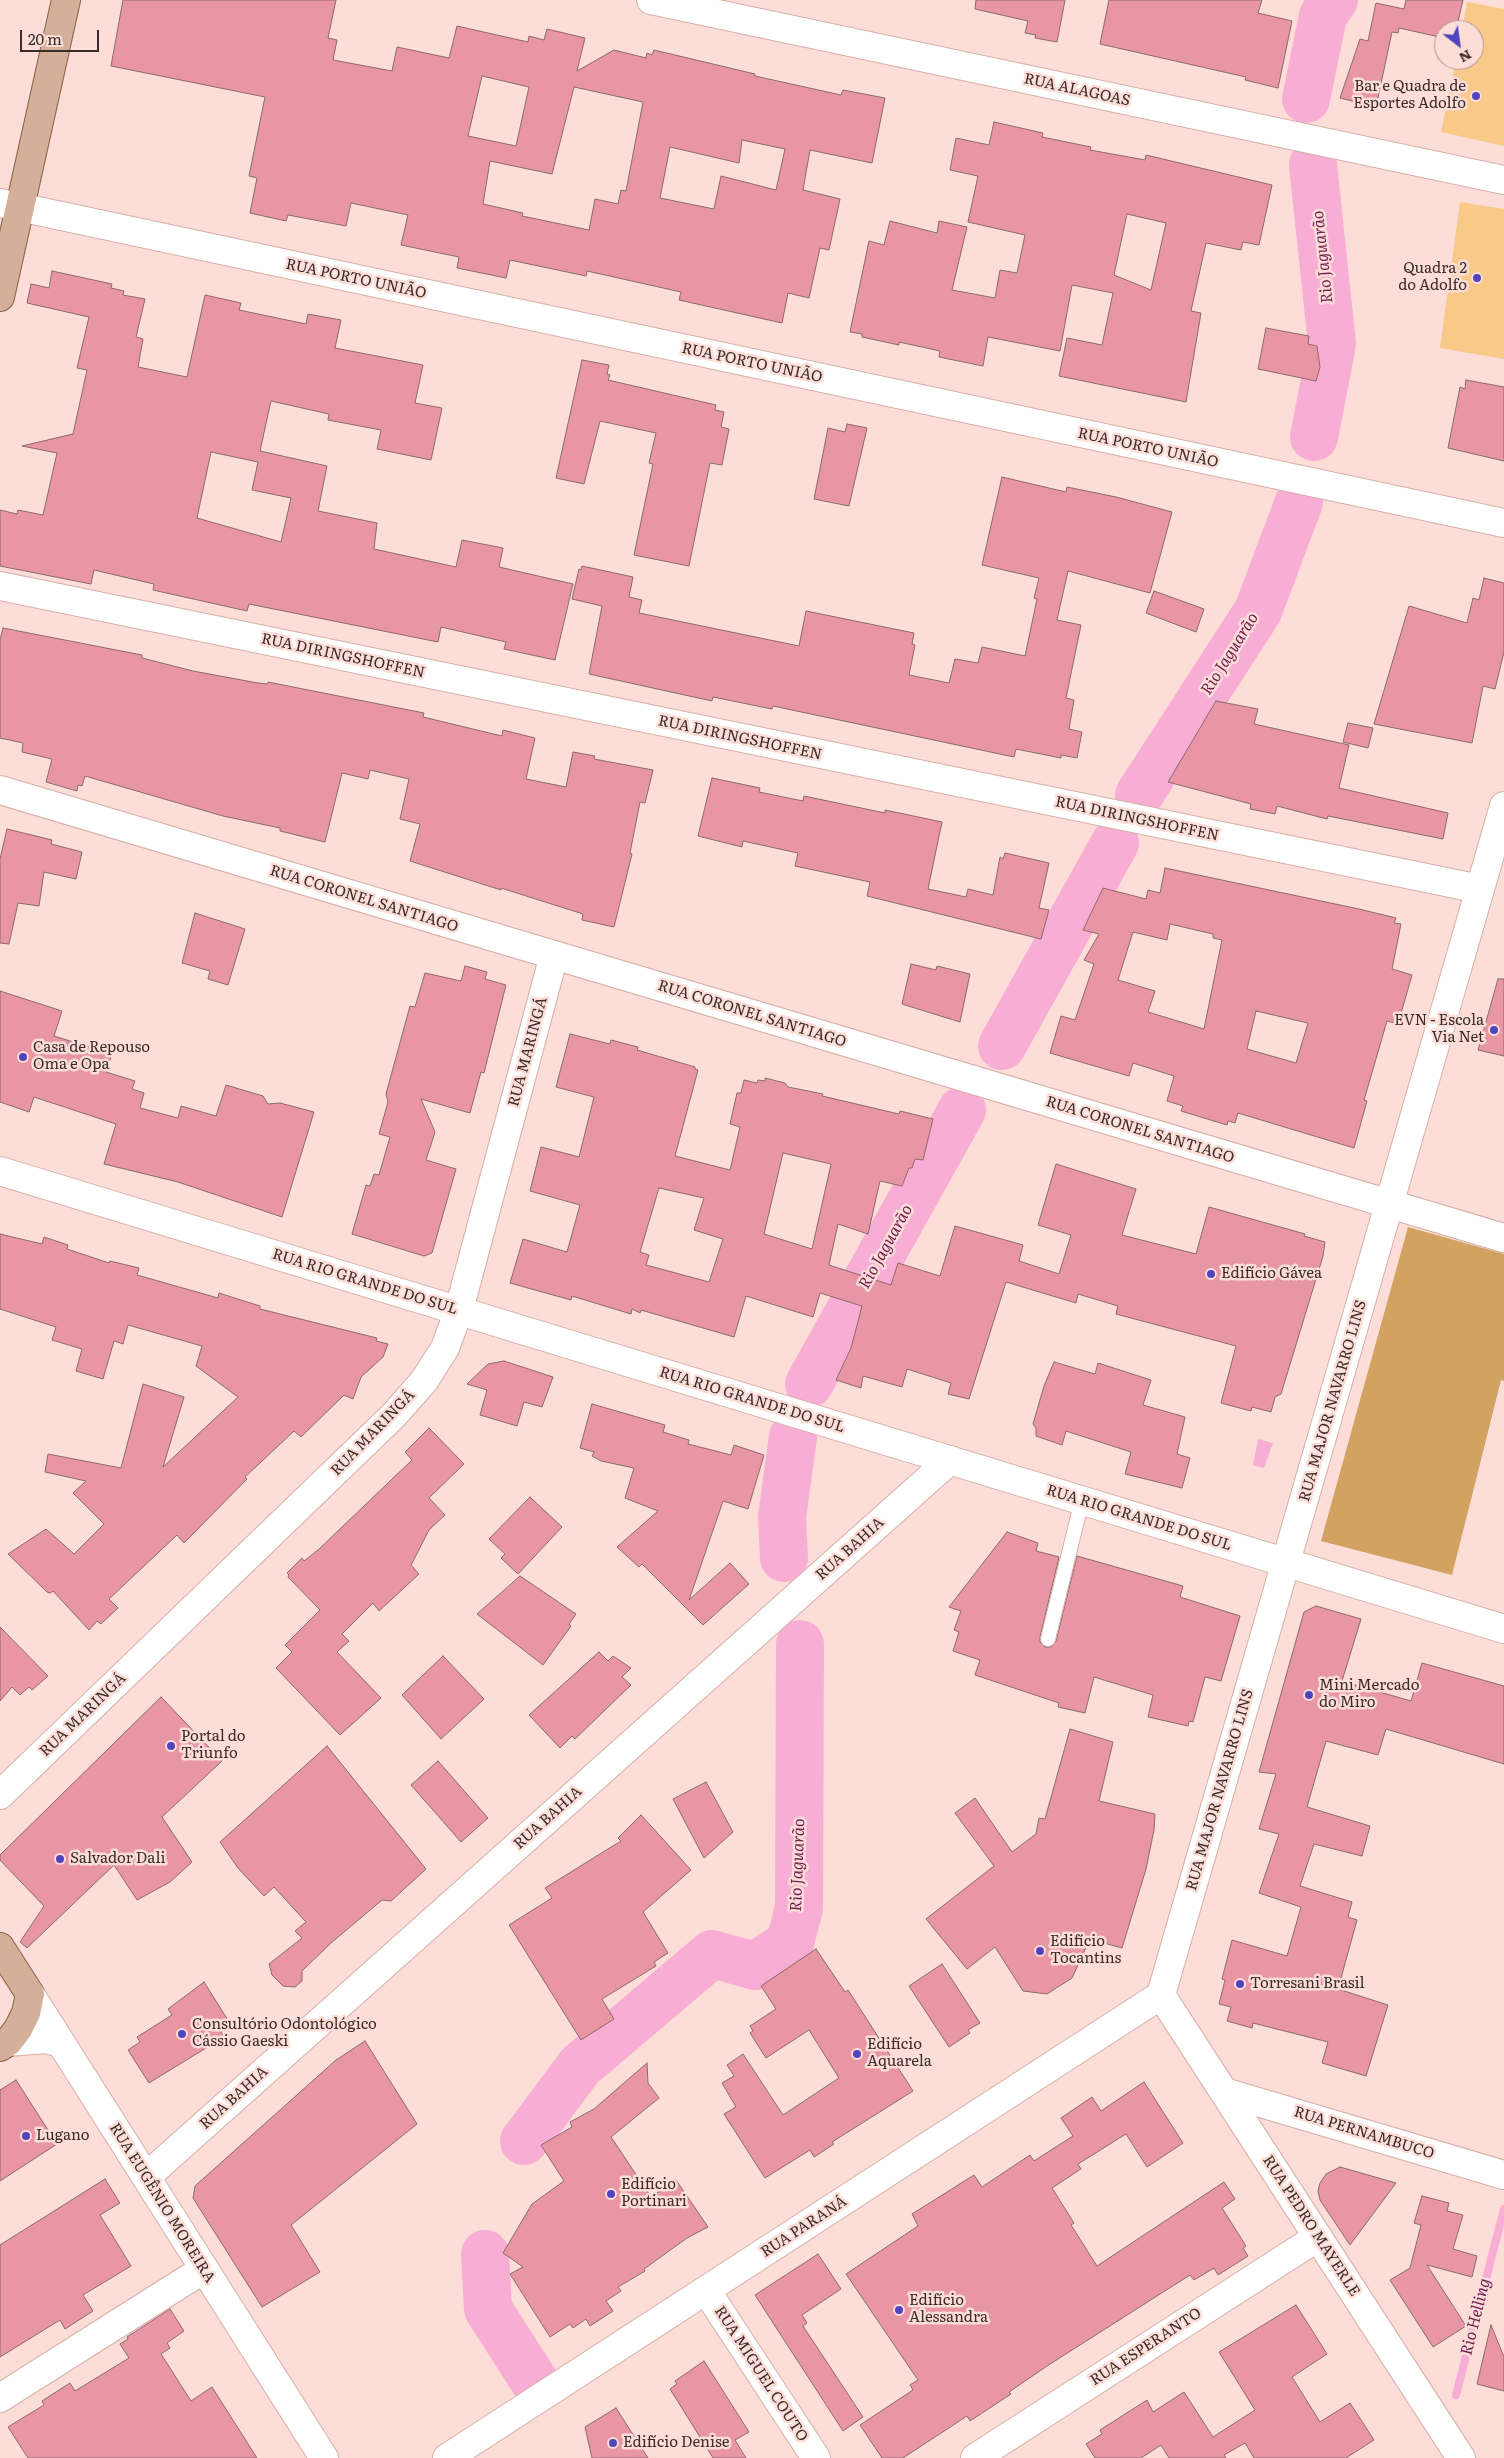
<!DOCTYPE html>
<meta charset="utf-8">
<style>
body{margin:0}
#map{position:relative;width:1504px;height:2458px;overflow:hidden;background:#fdddd7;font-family:Literata,serif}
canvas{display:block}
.north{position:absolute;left:1434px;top:20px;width:50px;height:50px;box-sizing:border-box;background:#fdddd7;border:1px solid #af9691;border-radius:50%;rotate:150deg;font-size:14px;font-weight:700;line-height:20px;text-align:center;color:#3b2c29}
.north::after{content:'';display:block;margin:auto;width:18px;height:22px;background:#5043bb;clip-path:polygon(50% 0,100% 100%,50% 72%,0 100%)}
.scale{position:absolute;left:20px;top:30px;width:79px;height:22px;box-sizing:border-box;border:2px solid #3b2c29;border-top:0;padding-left:6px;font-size:15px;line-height:18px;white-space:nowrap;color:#3b2c29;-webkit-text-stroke:4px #fdddd7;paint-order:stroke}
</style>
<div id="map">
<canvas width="1504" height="2458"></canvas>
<div class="north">N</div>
<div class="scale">20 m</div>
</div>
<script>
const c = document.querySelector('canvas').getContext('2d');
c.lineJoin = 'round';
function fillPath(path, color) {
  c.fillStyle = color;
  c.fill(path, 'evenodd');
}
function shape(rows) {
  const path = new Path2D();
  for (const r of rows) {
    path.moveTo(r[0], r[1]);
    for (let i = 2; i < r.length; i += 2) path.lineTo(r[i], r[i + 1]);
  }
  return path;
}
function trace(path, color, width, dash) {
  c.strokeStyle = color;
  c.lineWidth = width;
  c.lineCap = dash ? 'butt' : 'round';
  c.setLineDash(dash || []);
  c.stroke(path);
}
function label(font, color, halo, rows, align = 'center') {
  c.font = font + ' Literata,serif';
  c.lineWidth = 5;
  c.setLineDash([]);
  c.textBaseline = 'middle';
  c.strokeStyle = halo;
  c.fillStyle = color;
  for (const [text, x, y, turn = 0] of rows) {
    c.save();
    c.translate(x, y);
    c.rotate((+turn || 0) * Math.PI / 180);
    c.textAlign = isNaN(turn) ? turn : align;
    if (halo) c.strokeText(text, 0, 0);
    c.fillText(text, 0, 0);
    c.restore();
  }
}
fillPath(shape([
 [1467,2,1504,9,1504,146,1441,132,1456,60,1474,60,1474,30,1462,30],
 [1460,202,1504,209,1504,359,1440,348]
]), '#f9c989');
fillPath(shape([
 [1408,1227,1504,1254,1504,1381,1501,1380,1452,1575,1321,1541]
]), '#d1a261');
fillPath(shape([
 [1258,1439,1273,1443,1264,1468,1253,1465]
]), '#f8aed4');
trace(shape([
 [1456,2395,1504,2209]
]), '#f8aed4', 8);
trace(shape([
 [1306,99,1323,16,1334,0],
 [1313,165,1332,344,1314,437],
 [1139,795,1258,611,1299,502],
 [1002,1046,1115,843],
 [809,1384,962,1110],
 [784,1558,782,1517,793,1437],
 [524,2141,580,2066,712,1954,755,1966,790,1943,799,1908,800,1644],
 [485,2254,488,2309,536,2384]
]), '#f8aed4', 48);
const building = shape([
 [123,0,336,0,328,38,337,40,333,60,392,71,397,47,449,58,457,26,528,42,529,36,544,40,547,29,585,38,577,71,614,50,646,58,647,53,652,55,654,50,755,74,755,76,841,95,843,90,885,98,872,163,810,150,803,190,840,199,829,250,820,248,809,298,788,293,782,323,679,300,681,292,587,271,586,276,510,260,506,278,457,268,459,257,401,245,408,215,351,203,346,226,288,215,286,221,250,213,257,178,249,176,265,97,111,66,123,0],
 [482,76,529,87,516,146,468,136,482,76],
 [574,87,643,102,626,191,621,190,618,204,595,199,589,230,522,216,523,213,483,204,490,161,552,174,574,87],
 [742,140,785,149,776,190,721,176,714,209,660,198,670,147,739,163,742,140],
 [976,0,1065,0,1057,42,1035,38,1036,35,1025,33,1028,21,975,9,976,0],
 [1109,0,1262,0,1258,13,1292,21,1278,88,1245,80,1246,77,1100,44,1109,0],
 [1406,0,1463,0,1456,30,1444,30,1444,38,1399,28,1398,33,1392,32,1376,107,1340,98,1360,39,1368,41,1376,3,1404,9,1406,0],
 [994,122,1043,133,1042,137,1091,147,1090,150,1145,160,1146,155,1272,185,1259,245,1243,242,1241,250,1206,243,1191,311,1201,313,1186,402,1059,376,1067,338,1102,345,1113,293,1072,285,1060,351,988,337,983,366,939,357,940,351,899,342,899,345,862,337,862,334,850,332,869,241,884,245,890,221,937,233,939,221,967,227,952,290,995,298,1000,270,1017,273,1025,235,968,222,978,176,950,170,956,138,989,145,994,122],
 [1127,214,1166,223,1151,290,1114,275,1127,214],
 [52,271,112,284,111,288,124,291,123,295,145,299,136,337,143,339,138,367,187,377,205,295,241,303,239,310,306,324,308,314,341,320,335,348,423,365,415,403,442,408,431,460,377,449,381,430,328,420,329,414,271,401,260,451,327,466,318,511,377,523,374,549,456,567,462,540,503,548,499,567,573,584,555,660,504,649,506,642,441,627,438,642,249,604,247,611,153,590,154,584,94,570,91,584,0,566,0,510,17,514,18,510,43,515,57,453,22,446,73,434,87,370,77,368,89,317,27,303,31,284,49,288,52,271],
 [211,452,258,462,252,490,291,498,281,542,197,518,211,452],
 [1266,328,1309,336,1308,344,1317,346,1320,367,1316,381,1258,369,1266,328],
 [582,360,609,365,607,374,610,375,608,380,716,405,715,410,724,412,721,427,729,429,722,465,710,463,689,566,634,555,653,464,649,463,656,433,600,421,584,484,556,478,582,360],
 [1466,380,1504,387,1504,461,1448,448,1460,387,1465,389,1466,380],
 [847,424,867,428,849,506,814,499,828,428,845,432,847,424],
 [1002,477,1066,492,1067,487,1116,497,1172,512,1150,593,1068,571,1057,620,1081,625,1066,698,1074,700,1069,729,1082,732,1077,758,1061,755,1061,758,1016,749,1014,757,773,706,772,709,713,697,712,701,589,674,602,606,572,599,579,569,581,570,582,566,633,577,629,597,642,600,639,613,799,646,806,611,914,633,912,644,915,645,909,675,949,683,955,659,978,663,982,647,1025,656,1037,599,1034,598,1039,578,982,565,1002,477],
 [1484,578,1504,583,1504,652,1495,689,1483,686,1472,743,1374,724,1409,606,1467,623,1473,598,1479,600,1484,578],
 [1154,591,1204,609,1196,632,1146,613,1154,591],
 [3,628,142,655,142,658,193,671,258,683,267,684,268,682,424,713,423,717,502,736,503,730,535,738,526,779,566,787,573,752,595,756,594,759,653,770,645,803,640,802,630,853,632,854,614,927,582,920,583,914,501,888,501,890,410,861,420,824,400,819,409,779,370,770,368,779,342,773,325,842,280,831,280,828,223,816,85,776,82,786,78,785,77,791,46,782,52,759,22,752,23,743,0,738,0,640,3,628],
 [1216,701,1258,709,1254,724,1349,745,1339,788,1448,813,1443,839,1328,816,1327,819,1277,806,1275,814,1250,809,1251,804,1168,782,1216,701],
 [1348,723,1373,728,1368,748,1343,742,1348,723],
 [712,778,760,788,759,792,803,801,804,796,885,813,885,810,942,822,928,889,966,897,968,889,993,895,1000,857,1003,859,1005,853,1049,863,1039,908,1049,910,1041,939,867,896,870,882,795,866,798,853,743,841,742,847,698,836,712,778],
 [7,829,52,840,51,844,82,852,76,879,44,872,39,906,18,903,9,944,0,943,0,859,7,829],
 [1165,868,1359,909,1396,918,1394,923,1401,924,1392,969,1412,975,1398,1024,1387,1021,1364,1100,1367,1101,1354,1148,1238,1113,1235,1123,1228,1121,1227,1125,1181,1111,1183,1106,1167,1101,1174,1076,1133,1063,1129,1076,1050,1053,1061,1016,1075,1020,1094,964,1084,960,1099,934,1083,930,1103,888,1146,899,1148,890,1160,893,1165,868],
 [1170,924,1213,934,1213,938,1222,940,1204,1029,1148,1012,1155,991,1118,980,1133,932,1167,940,1170,924],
 [1256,1011,1308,1023,1296,1063,1247,1049,1256,1011],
 [195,913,245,929,228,985,208,979,210,971,182,963,195,913],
 [911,964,936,970,937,966,970,974,960,1022,902,1004,911,964],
 [465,966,487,972,485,979,506,985,484,1073,481,1072,470,1113,421,1099,435,1132,426,1160,456,1169,432,1253,424,1256,352,1234,366,1185,370,1186,374,1174,379,1175,390,1137,379,1134,388,1102,386,1094,410,1006,415,1007,425,973,461,981,465,966],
 [1498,979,1504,979,1504,1056,1478,1050,1498,979],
 [0,991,62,1011,54,1036,112,1054,106,1072,135,1081,132,1089,144,1093,140,1108,178,1118,181,1106,216,1116,226,1085,263,1096,268,1104,280,1103,314,1112,282,1217,178,1182,104,1164,116,1124,34,1097,29,1112,0,1102,0,991],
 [570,1034,610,1044,611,1040,638,1047,637,1050,695,1067,695,1069,698,1070,675,1156,730,1170,740,1127,730,1124,737,1093,741,1093,744,1080,757,1083,758,1080,765,1081,765,1078,785,1083,788,1087,823,1094,822,1096,899,1114,900,1111,933,1119,923,1160,915,1159,912,1168,909,1168,902,1186,880,1181,868,1234,838,1224,829,1265,891,1285,898,1263,940,1276,955,1226,1023,1245,1019,1261,1059,1274,1071,1235,1038,1225,1056,1164,1136,1189,1122,1235,1196,1254,1209,1207,1305,1234,1304,1236,1325,1242,1323,1256,1281,1394,1275,1397,1271,1412,1252,1407,1251,1411,1221,1403,1236,1346,1116,1314,1118,1306,1078,1294,1076,1303,1006,1282,969,1399,948,1394,951,1383,907,1369,902,1387,863,1376,861,1388,836,1380,851,1348,862,1306,820,1293,813,1317,746,1296,734,1337,641,1310,640,1313,632,1309,631,1314,572,1296,571,1300,510,1283,523,1239,567,1252,580,1205,530,1191,541,1147,579,1157,594,1097,556,1087,570,1034],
 [783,1153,831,1164,812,1249,764,1234,783,1153],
 [659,1188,704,1198,694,1230,723,1239,709,1282,646,1265,649,1255,640,1252,659,1188],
 [0,1234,42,1244,44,1237,68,1245,67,1249,109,1263,110,1261,139,1268,137,1275,218,1298,219,1293,260,1306,260,1309,377,1338,376,1341,388,1344,383,1357,361,1377,353,1399,344,1395,301,1437,294,1431,245,1477,247,1479,184,1543,177,1535,109,1599,118,1608,101,1624,97,1621,89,1630,53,1591,50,1593,47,1592,8,1554,46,1529,74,1554,104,1524,73,1493,86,1481,45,1472,48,1454,121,1468,143,1384,184,1397,163,1467,238,1397,196,1366,202,1346,128,1325,123,1344,114,1341,103,1379,76,1371,82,1349,52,1340,56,1327,0,1309,0,1234],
 [504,1361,553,1377,542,1407,524,1402,517,1426,480,1415,487,1390,467,1384,488,1364,504,1361],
 [1054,1362,1095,1374,1098,1363,1151,1380,1143,1405,1185,1417,1177,1454,1190,1458,1182,1488,1125,1474,1131,1452,1066,1431,1062,1445,1036,1436,1036,1428,1033,1424,1044,1386,1054,1362],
 [592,1404,665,1425,663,1432,689,1440,688,1444,731,1455,734,1445,764,1455,748,1509,723,1501,689,1600,730,1563,749,1584,703,1625,642,1564,639,1567,617,1547,658,1511,625,1498,634,1468,601,1461,592,1456,594,1452,580,1448,592,1404],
 [429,1428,464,1464,429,1498,445,1515,429,1530,411,1565,419,1574,379,1611,373,1603,342,1634,349,1641,337,1652,381,1698,340,1735,276,1668,292,1652,285,1645,320,1610,288,1577,289,1575,287,1573,302,1558,304,1561,318,1550,412,1460,405,1452,429,1428],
 [530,1497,562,1527,518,1574,501,1558,505,1554,489,1539,530,1497],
 [1007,1532,1038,1543,1036,1551,1059,1557,1040,1637,1040,1642,1045,1647,1051,1647,1056,1641,1077,1556,1183,1586,1180,1597,1240,1616,1221,1681,1205,1677,1193,1722,1189,1721,1188,1726,1148,1717,1153,1695,1094,1677,1085,1713,1058,1707,1059,1703,975,1675,980,1660,953,1651,959,1632,954,1630,961,1611,949,1607,1007,1532],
 [520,1576,576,1614,569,1624,571,1626,543,1665,477,1614,520,1576],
 [1316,1606,1361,1619,1342,1681,1411,1701,1422,1663,1504,1686,1504,1764,1386,1729,1378,1755,1326,1741,1307,1807,1370,1826,1362,1856,1314,1844,1300,1886,1352,1902,1348,1917,1357,1920,1338,1989,1388,2005,1366,2076,1322,2063,1328,2042,1253,2023,1252,2028,1227,2021,1231,2007,1219,2004,1225,1980,1222,1979,1232,1940,1287,1956,1301,1907,1259,1893,1279,1834,1259,1829,1276,1774,1259,1772,1304,1612,1316,1606],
 [0,1627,48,1676,32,1690,29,1687,20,1695,12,1687,0,1701,0,1627],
 [599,1652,608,1661,613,1656,631,1668,622,1677,631,1685,575,1739,572,1736,560,1748,529,1715,599,1652],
 [443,1656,484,1699,441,1739,402,1695,443,1656],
 [161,1697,222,1761,162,1817,192,1862,170,1882,137,1900,114,1865,27,1948,20,1942,44,1906,0,1860,0,1855,161,1697],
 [1070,1729,1113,1742,1099,1801,1155,1814,1154,1830,1146,1869,1122,1948,1090,1939,1072,1978,1047,1994,1023,1991,995,1947,967,1969,926,1919,994,1866,955,1813,975,1798,1012,1852,1036,1834,1039,1818,1045,1819,1070,1729],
 [327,1746,426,1869,391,1901,382,1900,331,1943,302,1971,302,1981,295,1987,283,1986,272,1975,269,1964,302,1938,295,1931,306,1922,274,1887,264,1896,238,1868,220,1842,327,1746],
 [438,1761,488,1818,461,1842,411,1785,438,1761],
 [706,1782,733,1832,704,1858,673,1799,706,1782],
 [641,1815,691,1870,643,1912,668,1953,654,1962,656,1966,602,1999,614,2019,581,2040,509,1925,552,1898,545,1888,621,1841,618,1838,641,1815],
 [816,1949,845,1992,848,1990,913,2091,832,2142,834,2144,814,2157,810,2150,765,2178,724,2114,736,2107,722,2083,734,2076,727,2065,743,2054,783,2115,839,2078,809,2030,766,2058,750,2033,753,2031,750,2026,776,2009,761,1986,816,1949],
 [942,1964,980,2023,968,2030,970,2033,949,2047,909,1986,942,1964],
 [204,1982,231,2025,221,2032,224,2037,149,2083,128,2050,140,2042,137,2037,172,2015,168,2009,204,1982],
 [365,2041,417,2124,291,2225,320,2272,262,2307,193,2198,195,2186,336,2060,365,2041],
 [647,2063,648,2083,659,2098,611,2137,651,2197,676,2180,708,2227,687,2238,644,2269,645,2271,618,2287,621,2291,606,2301,613,2311,590,2326,586,2319,573,2328,570,2324,550,2337,510,2274,523,2267,503,2253,532,2204,564,2181,541,2145,572,2127,570,2122,594,2109,647,2063],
 [16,2080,57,2144,0,2181,0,2090,16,2080],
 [1144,2082,1183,2143,1147,2167,1126,2134,1078,2164,1081,2169,1052,2188,1074,2223,1071,2225,1097,2266,1224,2182,1235,2199,1222,2208,1246,2246,1243,2248,1248,2256,1218,2275,1214,2268,1194,2280,1190,2275,1047,2366,1009,2392,1011,2394,970,2421,967,2416,903,2458,882,2458,860,2425,913,2390,910,2385,918,2380,846,2274,918,2226,912,2214,974,2175,982,2187,1030,2155,1034,2161,1073,2136,1061,2118,1092,2097,1101,2111,1144,2082],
 [1340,2167,1396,2183,1350,2245,1320,2200,1318,2191,1320,2183,1326,2174,1340,2167],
 [105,2179,120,2203,100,2215,131,2266,83,2295,93,2311,65,2329,60,2320,0,2357,0,2245,105,2179],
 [1422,2196,1449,2203,1447,2211,1463,2215,1453,2249,1477,2256,1472,2277,1427,2265,1466,2326,1433,2347,1390,2280,1410,2268,1421,2225,1414,2223,1422,2196],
 [818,2254,841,2289,802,2315,807,2323,803,2326,863,2417,843,2431,755,2295,818,2254],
 [1296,2305,1327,2354,1292,2377,1320,2422,1350,2403,1374,2440,1346,2458,1254,2458,1245,2443,1224,2455,1226,2458,1169,2458,1161,2445,1141,2458,1095,2458,1086,2444,1102,2434,1100,2430,1147,2400,1153,2412,1184,2392,1213,2437,1255,2410,1219,2352,1296,2305],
 [170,2309,184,2331,167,2343,170,2348,161,2354,191,2401,212,2387,257,2458,28,2458,8,2427,44,2405,42,2401,70,2383,75,2391,129,2358,120,2344,128,2339,127,2337,170,2309],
 [1491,2325,1504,2357,1504,2391,1477,2384,1491,2325],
 [704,2361,749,2432,735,2440,746,2458,713,2458,670,2389,677,2384,675,2381,704,2361],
 [616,2408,648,2458,592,2458,585,2427,616,2408]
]);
fillPath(building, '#e896a3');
trace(building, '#8c696e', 1);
const lane = shape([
 [1048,1639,1082,1500]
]);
const street = shape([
 [651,0,1504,180],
 [0,203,1504,523],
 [0,586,1480,889],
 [0,1795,393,1416,424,1381,445,1348,459,1310,554,955],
 [30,1994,324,2458],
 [1161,1995,1504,806],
 [1161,1995,1461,2458],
 [8,2042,45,2039,61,2043],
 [1224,2092,1504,2175],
 [146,2177,950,1460],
 [706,2290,816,2458],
 [0,2398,204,2269],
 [447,2458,1161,1995],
 [975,2458,1318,2237]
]);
const secondary = shape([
 [0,790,1504,1238],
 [0,1171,1504,1629]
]);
const primary = shape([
 [0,297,66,0],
 [0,1947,30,1994,26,2013,18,2029,8,2042,0,2047]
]);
trace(lane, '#d6afa8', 16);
trace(street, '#d6afa8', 30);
trace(secondary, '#d6afa8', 30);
trace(primary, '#8c5f46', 30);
trace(lane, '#fff', 14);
trace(street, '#fff', 28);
trace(secondary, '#fff', 28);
trace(primary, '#d4af99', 28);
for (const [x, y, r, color] of [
 [1476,96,5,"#5043bb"],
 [1477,278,5,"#5043bb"],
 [1494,1030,5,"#5043bb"],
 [23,1057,5,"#5043bb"],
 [1211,1274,5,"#5043bb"],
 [1309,1695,5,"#5043bb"],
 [171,1746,5,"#5043bb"],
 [60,1859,5,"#5043bb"],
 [1040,1951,5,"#5043bb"],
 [1240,1984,5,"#5043bb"],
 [182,2034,5,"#5043bb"],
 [857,2054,5,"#5043bb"],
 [26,2136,5,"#5043bb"],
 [611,2194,5,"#5043bb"],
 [899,2310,5,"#5043bb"],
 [613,2443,5,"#5043bb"]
]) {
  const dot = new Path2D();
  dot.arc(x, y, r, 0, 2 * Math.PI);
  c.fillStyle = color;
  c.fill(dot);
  trace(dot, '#fdddd7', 2);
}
label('15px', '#3b2c29', '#fdddd7', [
 ["Bar e Quadra de",1466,87,"right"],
 ["Esportes Adolfo",1466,104,"right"],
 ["Quadra 2",1467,269,"right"],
 ["do Adolfo",1467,286,"right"],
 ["EVN - Escola",1484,1021,"right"],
 ["Via Net",1484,1038,"right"],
 ["Casa de Repouso",33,1048],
 ["Oma e Opa",33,1065],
 ["Edifício Gávea",1221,1274],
 ["Mini Mercado",1319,1686],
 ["do Miro",1319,1703],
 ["Portal do",181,1737],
 ["Triunfo",181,1754],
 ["Salvador Dali",70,1859],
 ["Edifício",1050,1942],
 ["Tocantins",1050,1959],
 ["Torresani Brasil",1250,1984],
 ["Consultório Odontológico",192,2025],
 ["Cássio Gaeski",192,2042],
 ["Edifício",867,2045],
 ["Aquarela",867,2062],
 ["Lugano",36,2136],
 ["Edifício",621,2185],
 ["Portinari",621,2202],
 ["Edifício",909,2301],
 ["Alessandra",909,2318],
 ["Edifício Denise",623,2443]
], 'left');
label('15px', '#3b2c29', '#fdddd7', [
 ["RUA ALAGOAS",1077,90,12],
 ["RUA PORTO UNIÃO",356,279,12],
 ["RUA PORTO UNIÃO",752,363,12],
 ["RUA PORTO UNIÃO",1148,448,12],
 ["RUA DIRINGSHOFFEN",343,656,12],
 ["RUA DIRINGSHOFFEN",740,738,12],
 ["RUA DIRINGSHOFFEN",1137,819,12],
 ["RUA CORONEL SANTIAGO",364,899,17],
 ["RUA CORONEL SANTIAGO",752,1014,17],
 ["RUA MARINGÁ",528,1052,-75],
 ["RUA CORONEL SANTIAGO",1140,1130,17],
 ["RUA RIO GRANDE DO SUL",365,1282,17],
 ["RUA RIO GRANDE DO SUL",752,1400,17],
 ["RUA MAJOR NAVARRO LINS",1333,1401,-74],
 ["RUA MARINGÁ",373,1433,-46],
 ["RUA RIO GRANDE DO SUL",1139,1518,17],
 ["RUA BAHIA",850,1549,-42],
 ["RUA MARINGÁ",83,1715,-44],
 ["RUA MAJOR NAVARRO LINS",1220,1790,-74],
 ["RUA BAHIA",548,1818,-42],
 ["RUA BAHIA",234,2098,-42],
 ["RUA PERNAMBUCO",1364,2133,17],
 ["RUA EUGÊNIO MOREIRA",162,2203,58],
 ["RUA PEDRO MAYERLE",1311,2226,57],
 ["RUA PARANÁ",804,2227,-33],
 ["RUA ESPERANTO",1146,2347,-33],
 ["RUA MIGUEL COUTO",761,2374,57]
]);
label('italic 16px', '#711d51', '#fdddd7', [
 ["Rio Jaguarão",1323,257,-96],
 ["Rio Jaguarão",1230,654,-58],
 ["Rio Jaguarão",886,1247,-61],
 ["Rio Jaguarão",798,1865,-88],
 ["Rio Helling",1476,2317,-76]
]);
</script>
